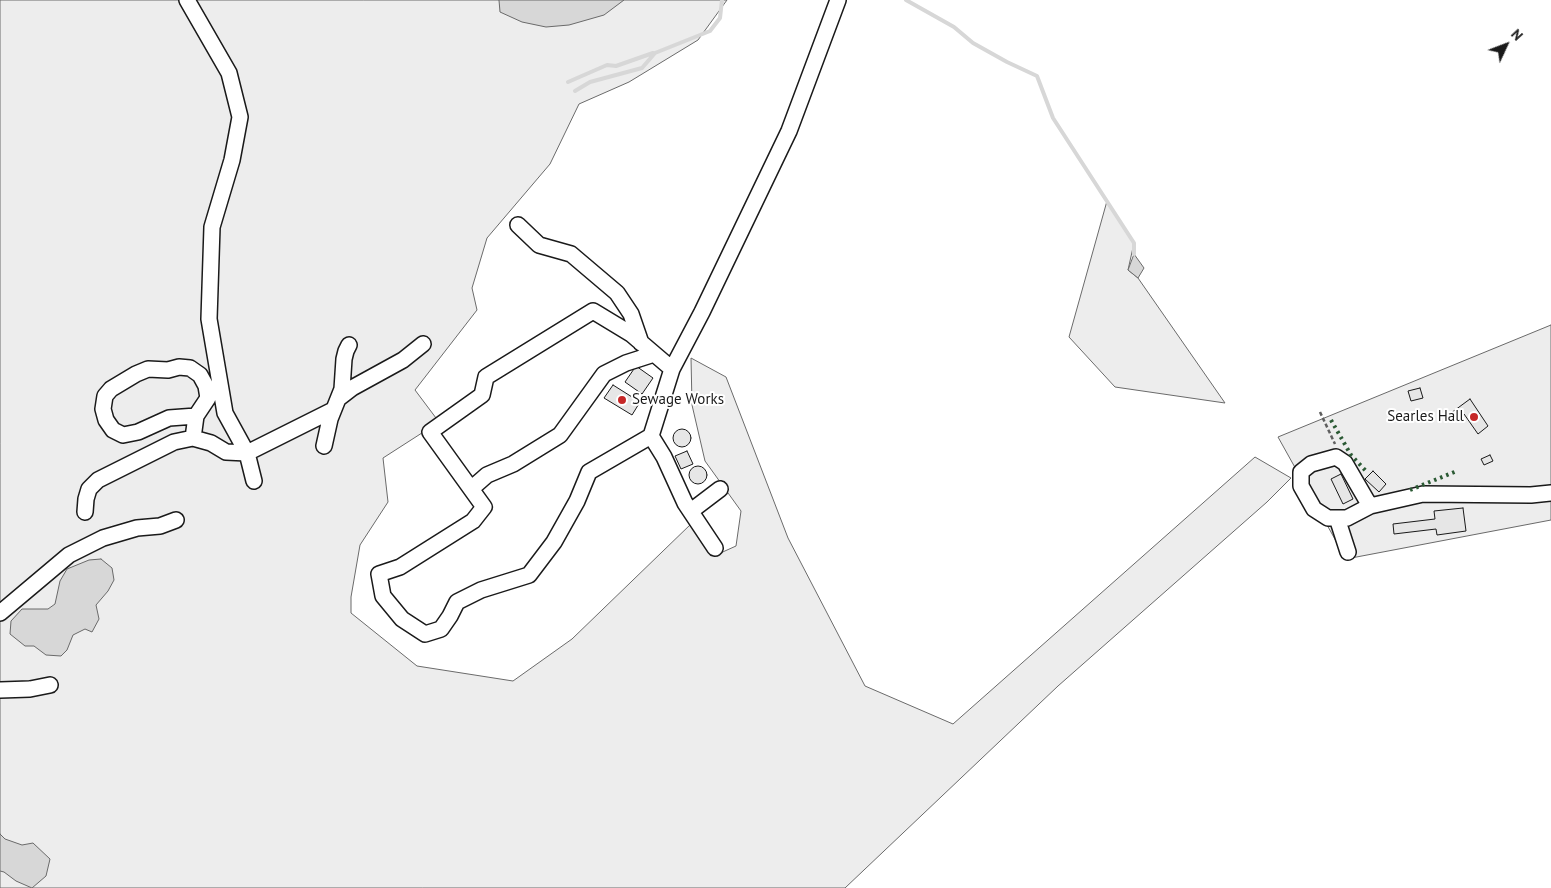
<!DOCTYPE html>
<style>
body{margin:0}
#map{position:relative;width:1551px;height:888px;overflow:hidden;background:#fff;font-family:"PT Sans",sans-serif}
canvas{display:block}
.north{position:absolute;left:1481px;top:20px;width:50px;height:50px;-webkit-text-stroke:4px #fff;paint-order:stroke;rotate:47deg;font-size:14px;font-weight:700;line-height:20px;text-align:center;color:#1a1a1a}
.north::after{content:'';display:block;margin:auto;width:18px;height:22px;background:#1a1a1a;clip-path:polygon(50% 0,100% 100%,50% 72%,0 100%)}
</style>
<div id="map">
<canvas width="1551" height="888"></canvas>
<div class="north">N</div>
</div>
<script>
const c = document.querySelector('canvas').getContext('2d');
c.lineJoin = 'round';
function fillPath(path, color) {
  c.fillStyle = color;
  c.fill(path, 'evenodd');
}
function shape(rows) {
  const path = new Path2D();
  for (const r of rows) {
    if (r.length === 3) {
      path.moveTo(r[0] + r[2], r[1]);
      path.arc(r[0], r[1], r[2], 0, 2 * Math.PI);
      continue;
    }
    path.moveTo(r[0], r[1]);
    for (let i = 2; i < r.length; i += 2) path.lineTo(r[i], r[i + 1]);
  }
  return path;
}
function trace(path, color, width, dash) {
  c.strokeStyle = color;
  c.lineWidth = width;
  c.lineCap = dash ? 'butt' : 'round';
  c.setLineDash(dash || []);
  c.stroke(path);
}
function label(font, color, halo, rows, align = 'center') {
  c.font = font + ' "PT Sans",sans-serif';
  c.lineWidth = 4;
  c.setLineDash([]);
  c.textBaseline = 'middle';
  c.strokeStyle = halo;
  c.fillStyle = color;
  for (const [text, x, y, turn = 0] of rows) {
    c.save();
    c.translate(x, y);
    c.rotate((+turn || 0) * Math.PI / 180);
    c.textAlign = isNaN(turn) ? turn : align;
    if (halo) c.strokeText(text, 0, 0);
    c.fillText(text, 0, 0);
    c.restore();
  }
}
const green = shape([
 [0,0,727,0,698,40,629,82,579,104,550,164,487,238,472,288,477,310,415,390,439,422,383,458,388,502,360,545,351,597,351,613,417,666,513,681,572,639,692,523,716,555,736,546,741,511,705,461,692,405,691,358,726,377,788,538,865,686,953,724,1255,457,1291,478,1267,502,1058,686,845,888,0,888,0,0],
 [1107,201,1134,243,1128,270,1138,278,1225,403,1115,387,1069,337,1107,201],
 [1551,325,1551,520,1346,559,1278,437,1551,325]
]);
fillPath(green, '#ededed');
trace(green, '#6a6a6a', 1);
const water = shape([
 [499,0,624,0,604,15,569,25,546,27,522,22,500,12,499,0],
 [1134,254,1144,268,1138,278,1128,270,1134,254],
 [101,559,112,568,114,580,108,591,96,605,99,619,92,632,85,629,73,635,67,650,61,656,46,655,34,646,25,646,10,634,11,621,22,609,48,609,55,604,60,581,67,569,89,560,101,559],
 [0,834,5,839,22,845,33,843,50,859,46,876,32,888,16,881,4,872,0,871,0,834]
]);
fillPath(water, '#d7d7d7');
trace(water, '#6a6a6a', 1);
trace(shape([
 [906,0,954,27,973,43,1007,62,1037,76,1053,118,1134,243,1134,254],
 [568,82,607,65,616,66,653,53],
 [575,91,590,82,642,68,655,53,710,31,720,18,722,0]
]), '#d7d7d7', 4);
const building = shape([
 [636,366,653,378,642,394,625,382,636,366],
 [613,385,640,402,632,415,604,398,613,385],
 [1420,388,1423,398,1411,401,1408,391,1420,388],
 [1470,399,1488,426,1478,434,1464,414,1453,422,1451,419,1454,416,1451,413,1470,399],
 [682,438,9],
 [687,451,693,464,681,469,675,456,687,451],
 [1490,455,1493,461,1484,465,1481,459,1490,455],
 [698,475,9],
 [1373,471,1386,484,1379,492,1365,479,1373,471],
 [1341,474,1353,499,1343,504,1331,479,1341,474],
 [1463,508,1466,531,1437,535,1436,529,1394,534,1393,524,1435,519,1434,511,1463,508]
]);
fillPath(building, '#e6e6e6');
trace(building, '#1a1a1a', 1);
const minor = shape([
 [187,0,229,73,240,117,232,160,212,227,209,319,225,413,247,453,254,481],
 [518,225,539,245,571,254,617,293,631,314,641,343],
 [672,369,631,334,593,311,486,377,482,395,430,432,484,507,473,521,400,567,379,574,383,596,402,619,425,634,441,629,450,616,457,602,481,590,529,575,554,542,577,501,589,472,651,436,672,369,702,312,789,131,838,0],
 [339,398,352,388,403,360,423,344],
 [651,436,664,457,685,503,715,548],
 [193,438,196,416,208,398,206,386,200,375,190,368,179,367,168,370,148,369,136,374,111,389,105,396,103,409,106,420,113,430,123,435,138,432,169,418,196,416],
 [324,446,330,419,342,389,344,359,346,351,349,345],
 [471,489,487,475,513,464,560,435,604,374,626,363,654,354],
 [1370,506,1345,463,1336,457,1311,464,1301,472,1301,486,1314,509,1328,518,1347,518,1370,506,1423,494,1531,495,1551,493],
 [691,511,720,489],
 [85,512,86,499,89,489,98,480,174,442,193,438,211,443,226,452,247,453,333,410],
 [1337,518,1348,552],
 [0,613,69,555,103,538,137,528,160,526,176,520],
 [0,690,30,689,50,685]
]);
trace(minor, '#1a1a1a', 18);
trace(shape([
 [1320,412,1335,444]
]), '#5f5f5f', 2.5, [4, 2.5]);
trace(minor, '#fff', 15);
trace(shape([
 [1331,420,1351,455,1366,471],
 [1410,490,1457,471]
]), '#2b5a34', 4, [2.5, 4]);
for (const [x, y, r, color] of [
 [622,400,5,"#c62828"],
 [1474,417,5,"#c62828"]
]) {
  const dot = new Path2D();
  dot.arc(x, y, r, 0, 2 * Math.PI);
  c.fillStyle = color;
  c.fill(dot);
  trace(dot, '#fff', 2);
}
label('15px', '#1a1a1a', '#fff', [
 ["Sewage Works",632,400],
 ["Searles Hall",1464,417,"right"]
], 'left');
</script>
